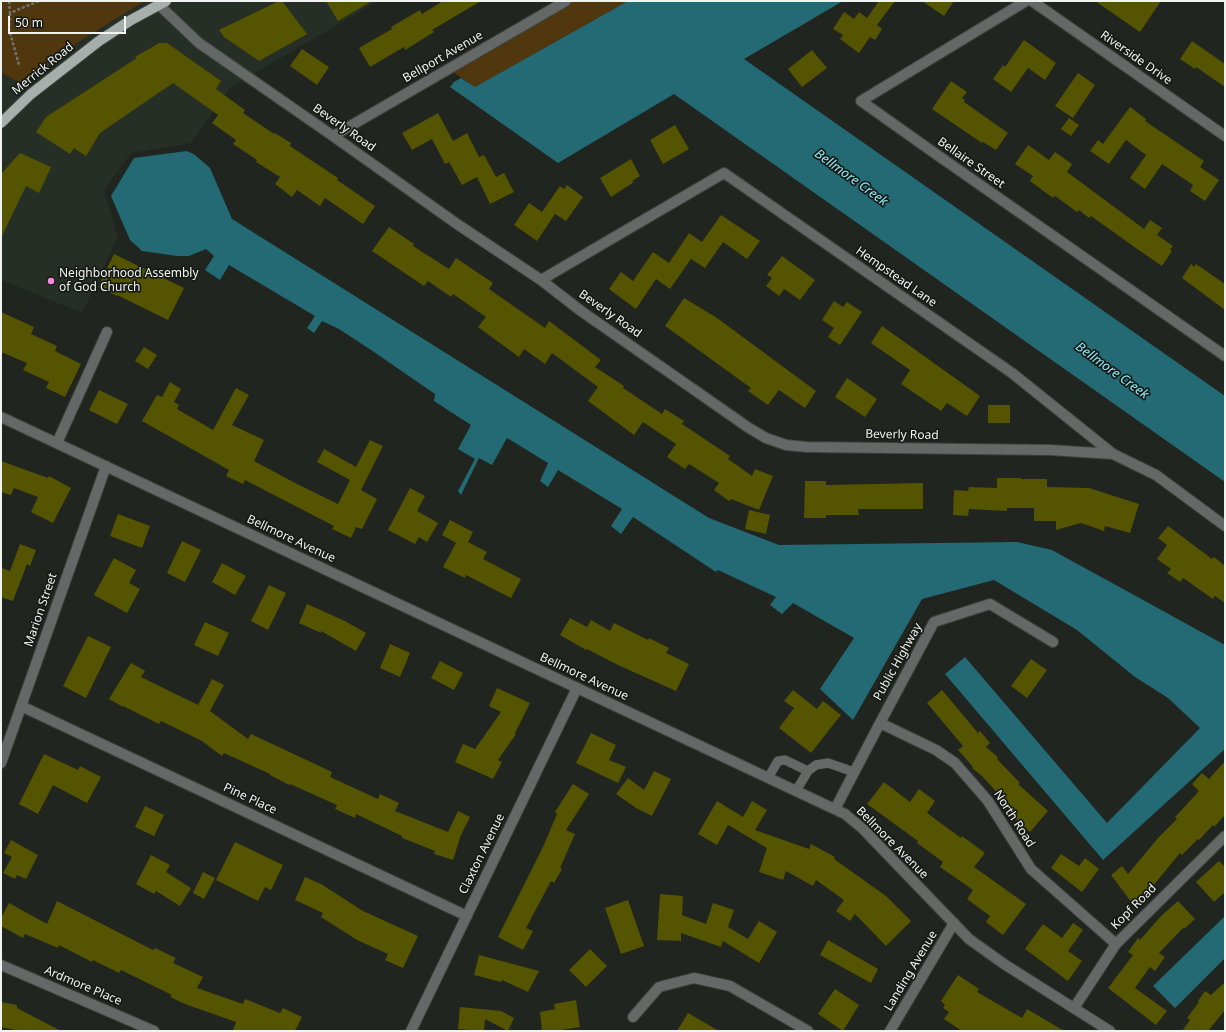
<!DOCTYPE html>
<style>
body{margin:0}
#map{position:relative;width:1226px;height:1032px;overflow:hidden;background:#20251f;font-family:"Noto Sans",sans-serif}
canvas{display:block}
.frame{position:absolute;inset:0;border:2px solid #f0f3f0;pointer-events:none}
.scale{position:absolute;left:8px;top:16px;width:118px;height:18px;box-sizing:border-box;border:2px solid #f0f3f0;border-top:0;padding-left:5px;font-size:12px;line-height:14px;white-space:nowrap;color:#f0f3f0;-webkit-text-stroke:3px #171b16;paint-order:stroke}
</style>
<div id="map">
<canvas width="1226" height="1032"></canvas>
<div class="frame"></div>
<div class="scale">50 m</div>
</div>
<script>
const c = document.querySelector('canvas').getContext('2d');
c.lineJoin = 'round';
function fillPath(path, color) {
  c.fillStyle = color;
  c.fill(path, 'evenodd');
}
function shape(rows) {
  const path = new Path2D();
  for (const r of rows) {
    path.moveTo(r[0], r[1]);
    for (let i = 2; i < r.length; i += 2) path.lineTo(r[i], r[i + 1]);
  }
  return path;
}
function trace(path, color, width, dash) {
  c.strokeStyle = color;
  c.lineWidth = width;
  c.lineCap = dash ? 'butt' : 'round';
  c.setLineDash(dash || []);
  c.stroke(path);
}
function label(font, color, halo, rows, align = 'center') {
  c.font = font + ' "Noto Sans",sans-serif';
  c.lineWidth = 3.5;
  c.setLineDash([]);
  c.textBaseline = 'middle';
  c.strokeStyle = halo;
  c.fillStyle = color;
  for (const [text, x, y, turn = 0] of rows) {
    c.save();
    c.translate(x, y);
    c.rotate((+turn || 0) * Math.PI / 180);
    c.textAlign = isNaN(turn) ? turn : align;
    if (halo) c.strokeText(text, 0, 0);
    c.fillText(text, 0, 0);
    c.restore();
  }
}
fillPath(shape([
 [145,1,378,1,231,87,191,143,131,153,104,190,118,237,82,313,1,280,1,72,23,85,83,39]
]), '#262f25');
fillPath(shape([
 [1,1,145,1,83,39,23,85,1,72],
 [570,1,628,1,475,87,450,70]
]), '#51370d');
fillPath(shape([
 [628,1,843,1,744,59,1225,396,1225,482,674,94,558,163,450,87,454,82,461,78,475,87],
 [187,151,195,155,210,168,232,219,709,518,779,545,1017,542,1052,550,1225,645,1225,749,1103,860,945,674,965,657,1107,823,1200,728,1168,698,1135,677,1077,630,994,580,922,599,853,720,820,689,854,638,793,603,782,614,770,605,776,597,718,570,716,572,633,517,621,534,611,526,622,509,558,470,548,487,540,481,548,463,507,438,492,465,479,458,461,495,458,491,475,459,458,449,471,425,434,401,435,394,374,352,339,329,322,321,314,333,307,328,315,316,229,265,220,280,205,270,214,256,206,249,189,256,177,256,142,251,130,240,111,196,134,158],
 [1225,916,1225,958,1175,1008,1153,986]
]), '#236a74');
fillPath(shape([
 [279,1,282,1,307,34,259,61,224,37,219,30],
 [326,1,372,1,338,21],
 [443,1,481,1,432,30,434,32,405,50,404,47,370,67,359,48,392,29,391,27,420,10,422,14],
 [879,1,895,1,877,25,882,29,875,40,870,37,859,53,840,39,843,35,833,29,844,12,854,19,859,12,867,18],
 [922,1,954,1,944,16],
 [1095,1,1161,1,1140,32],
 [1024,40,1056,63,1045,80,1028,68,1011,92,993,79,1003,65,1005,67],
 [1192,41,1225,64,1225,87,1196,67,1195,69,1180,59],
 [159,43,167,43,221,81,216,89,245,110,243,113,274,134,275,133,291,143,290,146,338,178,337,180,375,206,363,224,325,198,320,206,297,190,292,197,275,184,280,177,256,162,257,160,233,144,236,140,212,123,218,115,173,83,100,133,86,156,74,148,70,154,36,132,46,117,137,58,135,57],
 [302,49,329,67,317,85,290,66],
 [812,50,827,68,802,87,788,69],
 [1078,73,1095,85,1073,118,1055,106],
 [951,81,967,92,962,98,965,100,964,102,1008,133,996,150,983,142,982,143,932,109],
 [1130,107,1146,119,1145,121,1204,161,1200,167,1219,180,1205,201,1190,191,1193,185,1162,164,1145,189,1130,178,1146,155,1126,140,1109,164,1090,151,1098,140,1103,144],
 [438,113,453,141,467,133,479,157,484,155,496,177,504,173,514,192,490,204,477,177,462,185,449,162,445,164,432,139,412,150,402,133],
 [1069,118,1079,125,1071,136,1061,129],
 [675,125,689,149,663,164,650,140],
 [1028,145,1049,160,1055,152,1072,164,1067,172,1144,229,1150,220,1162,228,1157,235,1173,246,1170,250,1172,251,1162,266,1140,251,1091,216,1089,218,1079,210,1077,212,1055,196,1053,198,1030,181,1033,176,1015,164],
 [20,153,51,167,39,193,26,186,1,238,1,174],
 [631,159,640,176,632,181,634,182,611,197,600,178],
 [567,185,583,197,566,221,555,214,537,241,514,225,529,203,542,212,560,186,564,189],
 [721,215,760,241,747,259,723,242,705,268,691,259,670,289,656,279,636,309,609,289,621,272,633,281,653,252,669,263,689,233,702,242],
 [389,227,414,244,413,246,449,269,456,258,493,283,489,289,545,328,549,321,601,360,595,367,624,386,623,388,662,414,665,409,684,421,682,424,730,456,728,459,752,476,755,469,773,476,759,510,731,499,729,501,714,490,719,483,689,464,685,469,667,457,676,444,643,422,634,435,588,401,598,387,552,353,545,364,524,349,519,357,478,327,486,317,453,294,451,297,428,281,424,286,372,251],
 [114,254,184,288,168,320,117,295,117,296,98,287],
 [782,256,815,280,800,300,784,289,779,296,766,286,772,278,767,275],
 [1191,264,1194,267,1196,264,1225,284,1225,310,1182,278],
 [684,298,717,318,816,391,805,408,779,390,768,405,748,391,751,388,665,326],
 [834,301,843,307,847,302,862,312,840,345,828,337,834,328,822,320],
 [1,312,34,327,31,334,57,346,55,351,81,364,65,397,46,388,49,382,23,370,27,363,1,352],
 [882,326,980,396,967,416,947,403,941,411,901,384,910,370,871,343],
 [144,347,157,355,148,369,135,361],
 [847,378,877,399,865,417,835,397],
 [170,382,181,389,174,402,179,405,177,409,213,430,236,388,249,395,232,425,264,440,254,461,297,484,338,504,350,480,317,462,324,449,356,467,370,440,383,446,361,490,377,499,362,529,356,527,351,538,332,529,334,526,245,480,243,484,226,476,229,470,142,421,157,395,162,397],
 [99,390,128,404,117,424,89,410],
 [988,405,1010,405,1010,423,988,423],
 [1,461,48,478,49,476,71,488,53,523,31,512,38,497,14,488,11,495,1,492],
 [997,478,1021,478,1021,479,1047,479,1047,487,1089,488,1139,504,1130,533,1105,526,1104,531,1081,523,1056,530,1056,521,1034,521,1034,508,1007,508,1007,511,969,509,968,516,953,515,954,490,968,491,969,487,997,488],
 [805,481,826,481,826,485,923,483,923,509,858,509,859,515,826,515,826,518,804,518],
 [410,488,425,496,417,511,438,523,427,542,419,537,415,544,388,530],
 [749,510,770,515,766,534,745,529],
 [118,514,150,526,142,548,110,536],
 [450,520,473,532,468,542,487,552,483,559,521,579,511,598,466,575,465,578,443,567,456,543,442,535],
 [1168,526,1212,559,1214,557,1225,566,1225,603,1215,596,1213,599,1183,578,1180,582,1167,573,1171,569,1157,559,1167,545,1158,538],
 [182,541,201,550,185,582,167,573],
 [20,544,36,550,30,566,27,564,13,601,1,597,1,568,10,571],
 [114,558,136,570,129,583,140,589,127,613,94,595],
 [222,563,246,576,235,595,212,582],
 [269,585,286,593,268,630,251,621],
 [307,604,345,621,366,633,356,651,321,631,321,633,299,623],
 [570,618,587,627,591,620,610,631,614,623,648,640,649,638,669,648,666,653,689,664,676,691,618,665,587,649,586,650,560,635],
 [205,622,229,633,218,656,194,645],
 [88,636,111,647,86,698,63,686],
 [390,644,410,653,400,677,380,668],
 [1031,659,1047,670,1027,698,1011,686],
 [440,661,463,673,454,690,431,678],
 [131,663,145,671,141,677,198,705,212,679,224,685,210,711,248,739,251,734,332,772,330,777,378,799,380,794,399,803,395,811,448,832,458,811,470,817,461,835,453,860,434,854,435,851,402,838,402,836,356,814,355,818,335,809,337,805,290,784,289,785,270,775,270,774,224,753,222,756,202,741,161,721,159,724,123,706,123,707,109,699],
 [497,688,530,703,515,733,516,734,498,760,502,762,493,779,455,762,463,744,475,749,501,712,489,706],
 [793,690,817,709,823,701,841,715,811,753,779,728,794,708,784,701],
 [942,690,978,733,980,731,990,743,986,747,998,757,997,759,1020,783,1018,784,1048,811,1030,832,1009,813,1012,809,982,776,972,768,973,767,958,750,963,746,927,703],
 [591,733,616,745,609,760,626,767,618,783,576,763],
 [44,754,78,770,80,766,101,777,87,803,53,785,38,814,19,804],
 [1225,761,1225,815,1214,827,1213,825,1199,840,1198,839,1182,855,1180,853,1152,887,1132,903,1111,875,1122,866,1128,874,1158,838,1177,819,1175,817,1199,791,1192,784,1202,773,1209,779],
 [654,771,671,779,652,816,636,808,616,794,628,778,644,790],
 [884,782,910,802,919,789,935,801,927,813,961,838,962,836,985,853,974,867,1026,904,1003,935,986,922,990,916,967,899,973,890,940,867,943,862,917,843,918,841,867,804],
 [573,784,589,794,566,830,575,834,560,868,562,869,554,883,551,881,526,928,533,931,523,950,498,937,543,847,557,814,555,812],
 [717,801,743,817,752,801,767,810,755,830,809,849,811,844,835,857,834,859,886,896,911,921,886,946,855,914,850,921,836,911,844,900,816,880,813,886,786,871,783,880,759,872,767,848,728,825,717,845,698,834],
 [145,806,164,815,154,836,135,827],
 [11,840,38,855,26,879,17,875,15,879,3,873,12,857,4,853],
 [235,842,283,865,271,890,265,887,258,901,216,880],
 [1061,854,1079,866,1085,858,1099,869,1082,892,1051,868],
 [151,855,170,865,166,872,191,888,180,906,156,891,154,894,136,884],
 [1219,861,1225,867,1225,892,1214,902,1196,882],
 [203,872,215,878,204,899,193,893],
 [305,877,321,884,363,911,418,936,403,968,385,960,388,954,357,940,321,917,323,913,295,900],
 [660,894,683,896,682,915,706,924,713,903,734,910,728,927,748,939,759,921,777,932,759,963,723,941,721,947,681,933,681,941,657,940],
 [628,900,644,946,621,954,605,908],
 [57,901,153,950,155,948,176,958,173,963,203,977,197,988,243,1004,245,999,280,1013,283,1008,302,1017,295,1031,233,1031,236,1022,185,1004,170,997,172,995,121,970,119,973,93,960,92,962,59,945,58,948,25,934,23,938,1,926,1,918,9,903,47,924],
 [1178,901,1195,919,1184,929,1183,928,1159,953,1165,957,1155,971,1150,967,1135,988,1167,1011,1156,1025,1108,988,1133,955,1128,952,1138,938,1140,940,1162,915],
 [1073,923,1083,930,1068,951,1082,961,1068,981,1025,949,1043,924,1062,938],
 [828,940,878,969,871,983,820,955],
 [590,949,607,966,586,987,569,970],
 [479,955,539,971,528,992,502,980,501,982,474,975],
 [958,975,979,989,977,992,1022,1018,1027,1009,1064,1031,962,1031,944,1019,949,1012,943,1008,945,1005,941,1001],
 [1225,982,1225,1010,1208,1031,1182,1031,1190,1020,1187,1018,1199,1002,1198,1001,1205,991,1211,995],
 [835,989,859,1005,843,1031,818,1014],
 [576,1000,580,1027,555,1031,542,1031,540,1012,555,1009,554,1004],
 [1,1002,17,1005,17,1008,61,1031,20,1031,1,1027],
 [460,1007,501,1011,514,1018,508,1031,485,1019,484,1031,458,1029],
 [688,1013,719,1031,677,1031]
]), '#555400');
const service = shape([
 [768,778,778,761,785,760,808,771],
 [796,791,808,771,816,765,828,763,854,772]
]);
const minor = shape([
 [1026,1,861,101,933,152,1225,356],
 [1032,1,1225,136],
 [159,5,199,43,333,136,457,224,541,280,581,311,749,428,766,438,786,445,807,447,1050,450,1113,454],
 [333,136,566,1],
 [541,280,724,173,1012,373,1113,454,1156,475,1225,526],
 [57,443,107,332],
 [21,706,467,916],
 [880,723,936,750,955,763,988,801,1031,869,1116,944],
 [1,763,106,466],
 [835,809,880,723,934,622,990,604,1053,642],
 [1,965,154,1031],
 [1074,1008,1116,944,1225,836],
 [633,1017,659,987,694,978,730,986,808,1031],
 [411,1031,577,688],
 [890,1031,954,923]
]);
const tertiary = shape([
 [1,417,845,814,863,829,969,939,1004,964,1110,1031]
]);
const primary = shape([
 [1,123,31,94,99,41,131,20,166,1]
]);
trace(service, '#3d423c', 10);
trace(minor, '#3d423c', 12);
trace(tertiary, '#3d423c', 12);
trace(primary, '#3d423c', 12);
trace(shape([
 [9,1,10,13,39,1],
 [10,13,9,29,19,65]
]), '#717570', 2.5, [3, 2]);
trace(service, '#646967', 9);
trace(minor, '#646967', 10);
trace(tertiary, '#646967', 10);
trace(primary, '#a6afac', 10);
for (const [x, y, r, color] of [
 [51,281,4,"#fc86e4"]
]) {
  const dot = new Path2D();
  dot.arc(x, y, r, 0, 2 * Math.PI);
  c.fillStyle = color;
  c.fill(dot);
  trace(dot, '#171b16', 1.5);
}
label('12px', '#f0f3f0', '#171b16', [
 ["Bellport Avenue",443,57,-30],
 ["Riverside Drive",1136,58,35],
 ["Merrick Road",43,69,-39],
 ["Beverly Road",344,128,35],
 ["Bellaire Street",971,163,35],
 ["Hempstead Lane",896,277,35],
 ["Beverly Road",610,314,35],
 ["Beverly Road",902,435,1],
 ["Bellmore Avenue",291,539,25],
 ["Marion Street",41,610,-71],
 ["Public Highway",898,662,-61],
 ["Bellmore Avenue",584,677,25],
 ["Pine Place",250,799,25],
 ["North Road",1014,819,57],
 ["Bellmore Avenue",892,843,45],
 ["Claxton Avenue",482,854,-64],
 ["Kopf Road",1134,907,-45],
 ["Landing Avenue",911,971,-59],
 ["Ardmore Place",83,986,23]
]);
label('12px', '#f0f3f0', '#171b16', [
 ["Neighborhood Assembly",59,274],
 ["of God Church",59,288]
], 'left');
label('italic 13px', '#8fe8f7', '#171b16', [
 ["Bellmore Creek",851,178,36],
 ["Bellmore Creek",1112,371,36]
]);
</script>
